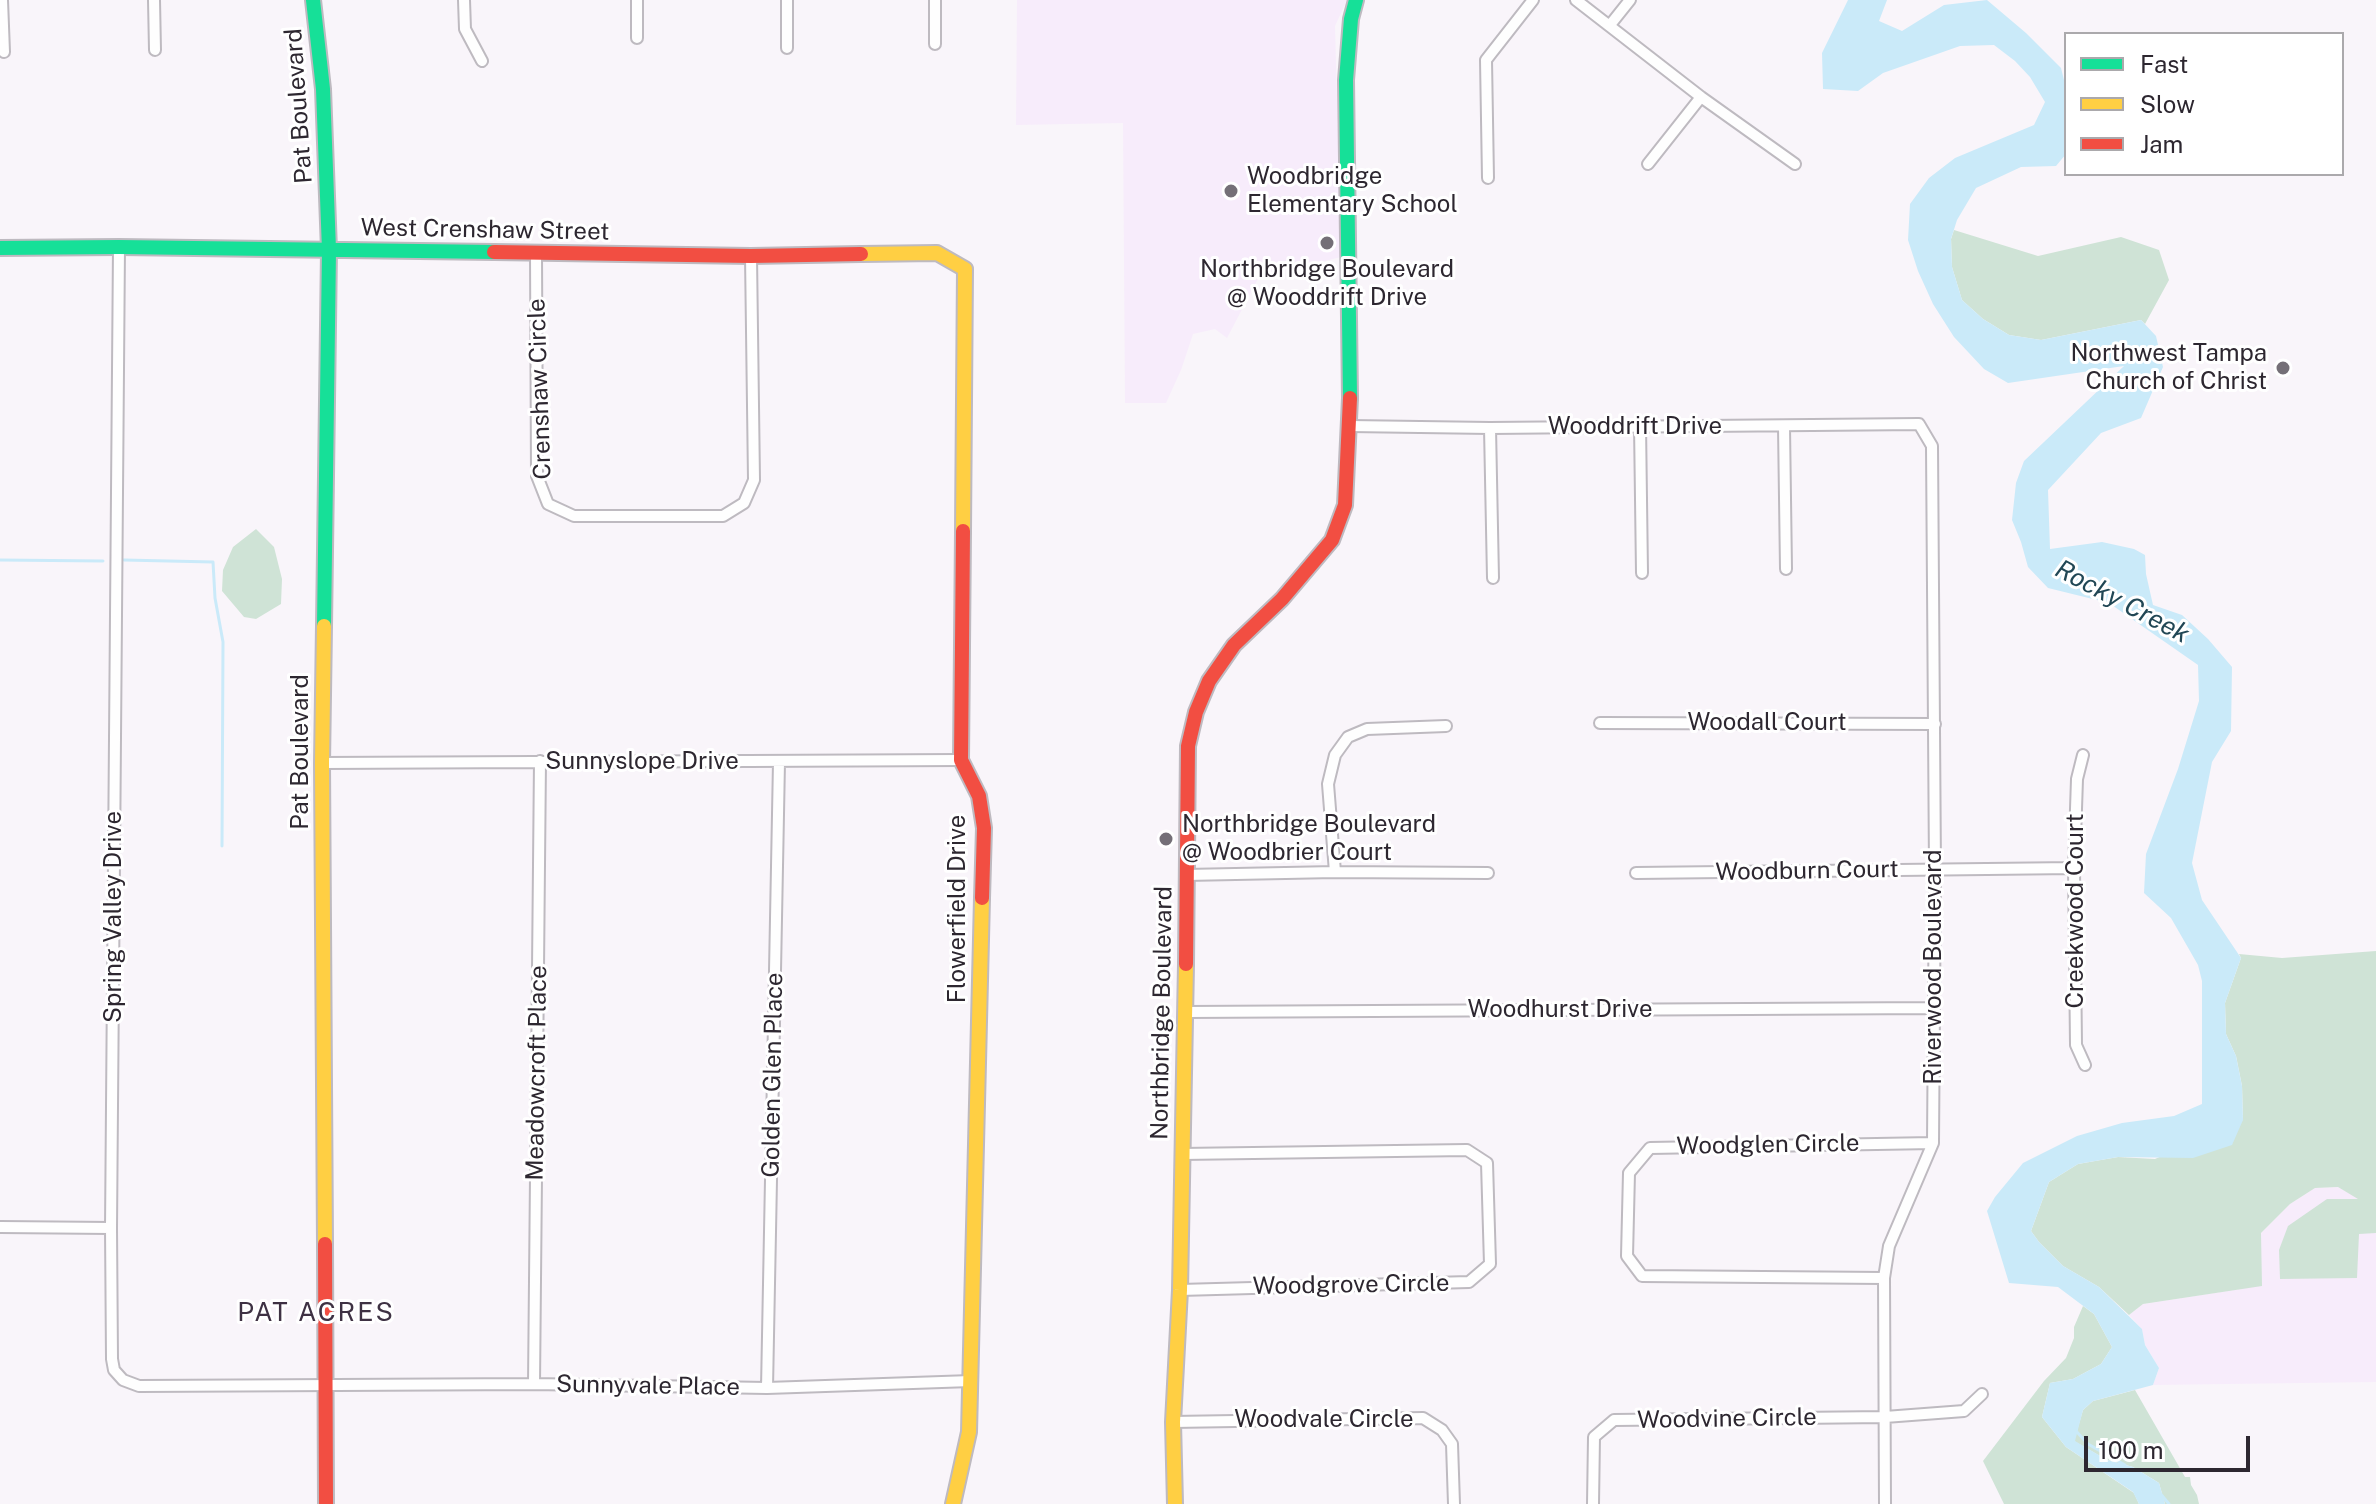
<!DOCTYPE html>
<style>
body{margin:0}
#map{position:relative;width:2376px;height:1504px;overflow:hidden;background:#f9f5fa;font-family:"Public Sans",sans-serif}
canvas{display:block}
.legend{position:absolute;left:2064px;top:32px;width:280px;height:144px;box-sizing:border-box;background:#fff;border:2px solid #aba9ac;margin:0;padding:10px 14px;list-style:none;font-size:24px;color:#2d2730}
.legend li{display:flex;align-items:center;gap:16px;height:40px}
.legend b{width:40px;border:2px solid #aba9ac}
.scale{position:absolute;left:2084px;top:1436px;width:166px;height:36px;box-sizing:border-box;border:4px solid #2d2730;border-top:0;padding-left:10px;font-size:24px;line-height:28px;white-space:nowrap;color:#2d2730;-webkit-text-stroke:6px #fff;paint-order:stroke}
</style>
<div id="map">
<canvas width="2376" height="1504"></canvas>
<ul class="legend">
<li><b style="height:10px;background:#16e098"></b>Fast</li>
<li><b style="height:10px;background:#ffcf43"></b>Slow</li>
<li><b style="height:10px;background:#f24e42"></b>Jam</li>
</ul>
<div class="scale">100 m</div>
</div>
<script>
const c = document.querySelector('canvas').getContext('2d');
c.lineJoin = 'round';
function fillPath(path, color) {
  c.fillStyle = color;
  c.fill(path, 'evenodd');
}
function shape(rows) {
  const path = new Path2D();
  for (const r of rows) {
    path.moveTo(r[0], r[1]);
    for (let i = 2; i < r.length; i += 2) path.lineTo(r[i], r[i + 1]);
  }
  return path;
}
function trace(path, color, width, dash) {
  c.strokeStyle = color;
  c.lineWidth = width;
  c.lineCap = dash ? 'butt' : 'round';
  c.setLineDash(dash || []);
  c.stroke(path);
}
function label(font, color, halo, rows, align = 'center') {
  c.font = font + ' "Public Sans",sans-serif';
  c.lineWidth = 6;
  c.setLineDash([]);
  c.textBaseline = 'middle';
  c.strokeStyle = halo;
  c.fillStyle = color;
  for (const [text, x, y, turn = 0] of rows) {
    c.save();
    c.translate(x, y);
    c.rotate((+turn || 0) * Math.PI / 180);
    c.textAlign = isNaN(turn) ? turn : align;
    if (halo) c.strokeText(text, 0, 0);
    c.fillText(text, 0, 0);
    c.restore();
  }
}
fillPath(shape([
 [1017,0,1347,0,1335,26,1341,257,1259,277,1227,338,1215,329,1193,334,1181,370,1166,403,1125,403,1123,123,1016,125],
 [2338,1187,2360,1199,2359,1233,2376,1233,2376,1382,2153,1385,2159,1368,2145,1345,2142,1329,2129,1315,2143,1304,2240,1289,2261,1233,2290,1204,2315,1188]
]), '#f7ecfb');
fillPath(shape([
 [1954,230,2038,256,2121,237,2159,250,2169,280,2145,324,2141,320,2041,340,2009,335,1983,319,1962,300,1952,267,1951,239],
 [256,529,274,547,282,579,281,604,256,619,244,617,222,591,223,570,233,547],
 [2376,951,2376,1233,2359,1234,2357,1278,2280,1279,2279,1250,2288,1226,2327,1199,2358,1199,2338,1187,2315,1188,2290,1204,2261,1233,2262,1286,2143,1304,2129,1315,2099,1287,2063,1266,2039,1242,2031,1231,2049,1182,2078,1164,2118,1157,2155,1159,2243,1120,2242,1086,2236,1056,2226,1034,2225,1003,2241,958,2239,954,2282,958],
 [2083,1306,2094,1314,2112,1347,2101,1364,2073,1379,2050,1383,2042,1417,2066,1447,2134,1493,2139,1504,2004,1504,1983,1461,2044,1381,2066,1358,2074,1338,2074,1327],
 [2135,1390,2185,1477,2190,1477,2191,1485,2197,1495,2199,1504,2165,1504,2159,1483,2133,1467,2107,1460,2074,1441,2083,1410,2093,1401]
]), '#cfe3d6');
fillPath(shape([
 [1848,0,1887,0,1879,21,1902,31,1944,5,1987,0,2026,33,2061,68,2066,88,2066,154,2056,166,2021,167,1976,188,1957,220,1951,239,1952,267,1962,300,1983,319,2009,335,2041,340,2141,320,2156,336,2163,367,2141,418,2101,433,2048,490,2050,549,2102,542,2134,549,2145,555,2146,574,2153,605,2182,615,2208,639,2232,667,2231,731,2212,762,2192,863,2202,900,2241,958,2225,1003,2226,1034,2236,1056,2242,1086,2243,1120,2232,1145,2193,1158,2118,1157,2078,1164,2049,1182,2031,1231,2039,1242,2063,1266,2099,1287,2142,1329,2145,1345,2159,1368,2153,1385,2093,1401,2083,1410,2075,1441,2107,1460,2133,1467,2159,1483,2165,1504,2139,1504,2133,1492,2066,1447,2042,1417,2050,1383,2073,1379,2101,1364,2112,1347,2094,1314,2058,1287,2009,1283,1987,1211,1995,1197,2023,1163,2077,1136,2122,1123,2174,1116,2202,1104,2202,981,2198,965,2171,918,2144,893,2146,854,2178,769,2199,701,2198,665,2109,603,2048,588,2028,567,2021,542,2012,520,2016,483,2024,461,2124,366,2008,383,1984,369,1954,337,1933,304,1918,271,1908,240,1910,204,1929,178,1955,158,2034,125,2045,102,2030,77,2015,61,1994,45,1960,46,1883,73,1858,91,1823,89,1822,53]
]), '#caeaf9');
trace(shape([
 [0,560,103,561],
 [124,560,213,562,215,598,223,642,222,846],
 [2076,1431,2088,1444,2125,1465],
 [2159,1492,2169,1504]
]), '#caeaf9', 3);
const street = shape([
 [2,0,4,52],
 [154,0,155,50],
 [464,0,465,29,482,61],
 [637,0,637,38],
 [787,0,787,48],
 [935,0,935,44],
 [1576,0,1701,97,1795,164],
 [1610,25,1630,0],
 [1648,164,1701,97],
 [1488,178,1486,60,1533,0],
 [119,247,111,1228,112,1359,114,1370,123,1380,139,1386,534,1384,767,1388,971,1381],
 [536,253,537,476,548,504,574,516,723,516,744,503,754,480,751,256],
 [1640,425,1642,573],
 [1350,426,1490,428,1919,424,1932,446,1935,869,1933,1143,1889,1246,1884,1278,1885,1504],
 [1784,427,1786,569],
 [1490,428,1493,578],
 [1600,723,1935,724],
 [2083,755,2077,779,2074,868,2076,1045,2085,1065],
 [322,763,961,760],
 [1335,872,1328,784,1335,755,1348,737,1367,729,1446,726],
 [1636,873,2074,868],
 [1186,875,1335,872,1488,873],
 [1186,1012,1934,1008],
 [0,1227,111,1228],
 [1884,1278,1642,1276,1627,1256,1629,1173,1650,1148,1933,1143],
 [1180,1290,1469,1282,1490,1264,1487,1163,1467,1150,1182,1154],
 [534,1384,540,761],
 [767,1388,779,762],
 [1173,1422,1423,1418,1442,1430,1452,1444,1454,1504],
 [1593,1504,1594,1437,1614,1420,1885,1417,1964,1411,1982,1394]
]);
const fast = shape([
 [313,0,323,89,329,250,324,626],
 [0,248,119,247,494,252],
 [1350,398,1346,80,1351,19,1356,0]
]);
const slow = shape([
 [861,254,937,253,965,269,963,531],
 [324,626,322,763,325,1244],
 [953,1504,969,1432,982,898],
 [1175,1504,1173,1422,1180,1290,1186,964]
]);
const jam = shape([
 [494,252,751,256,861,254],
 [963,531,961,760,979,796,984,828,982,898],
 [1186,964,1188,746,1196,712,1209,681,1234,645,1282,599,1332,540,1345,505,1350,398],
 [325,1244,326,1504]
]);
trace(street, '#bebac0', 14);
trace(fast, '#bebac0', 18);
trace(slow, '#bebac0', 18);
trace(jam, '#bebac0', 18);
trace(street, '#fefefe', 10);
trace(fast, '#16e098', 14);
trace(slow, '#ffcf43', 14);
trace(jam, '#f24e42', 14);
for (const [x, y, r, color] of [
 [1231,191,8,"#746f77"],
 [1327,243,8,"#746f77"],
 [2283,368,8,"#746f77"],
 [1166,839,8,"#746f77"]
]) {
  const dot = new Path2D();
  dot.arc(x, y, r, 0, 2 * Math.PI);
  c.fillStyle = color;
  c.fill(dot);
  trace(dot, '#fff', 3);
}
label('24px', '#2d2730', '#fff', [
 ["Pat Boulevard",299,106,-94],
 ["West Crenshaw Street",485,230,1],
 ["Crenshaw Circle",540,389,-92],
 ["Wooddrift Drive",1635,427],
 ["Woodall Court",1767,723],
 ["Pat Boulevard",301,752,-90],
 ["Sunnyslope Drive",642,762],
 ["Woodburn Court",1807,871,-1],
 ["Flowerfield Drive",958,909,-90],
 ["Creekwood Court",2076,911,-90],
 ["Spring Valley Drive",114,917,-90],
 ["Riverwood Boulevard",1934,967,-90],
 ["Woodhurst Drive",1560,1010],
 ["Northbridge Boulevard",1162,1013,-89],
 ["Meadowcroft Place",537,1073,-89],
 ["Golden Glen Place",773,1075,-89],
 ["Woodglen Circle",1768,1145,-1],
 ["Woodgrove Circle",1351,1285,-1],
 ["Sunnyvale Place",648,1386,1],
 ["Woodvine Circle",1727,1419,-1],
 ["Woodvale Circle",1324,1420]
]);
label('24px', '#2d2730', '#fff', [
 ["Woodbridge",1247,177],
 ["Elementary School",1247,205],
 ["Northbridge Boulevard",1327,270,"center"],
 ["@ Wooddrift Drive",1327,298,"center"],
 ["Northwest Tampa",2267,354,"right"],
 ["Church of Christ",2267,382,"right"],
 ["Northbridge Boulevard",1182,825],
 ["@ Woodbrier Court",1182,853]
], 'left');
label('italic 26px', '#214755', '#fff', [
 ["Rocky Creek",2122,602,28]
]);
c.letterSpacing = '2px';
label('26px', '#3e3143', '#fff', [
 ["PAT ACRES",316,1313]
]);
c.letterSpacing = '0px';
</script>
